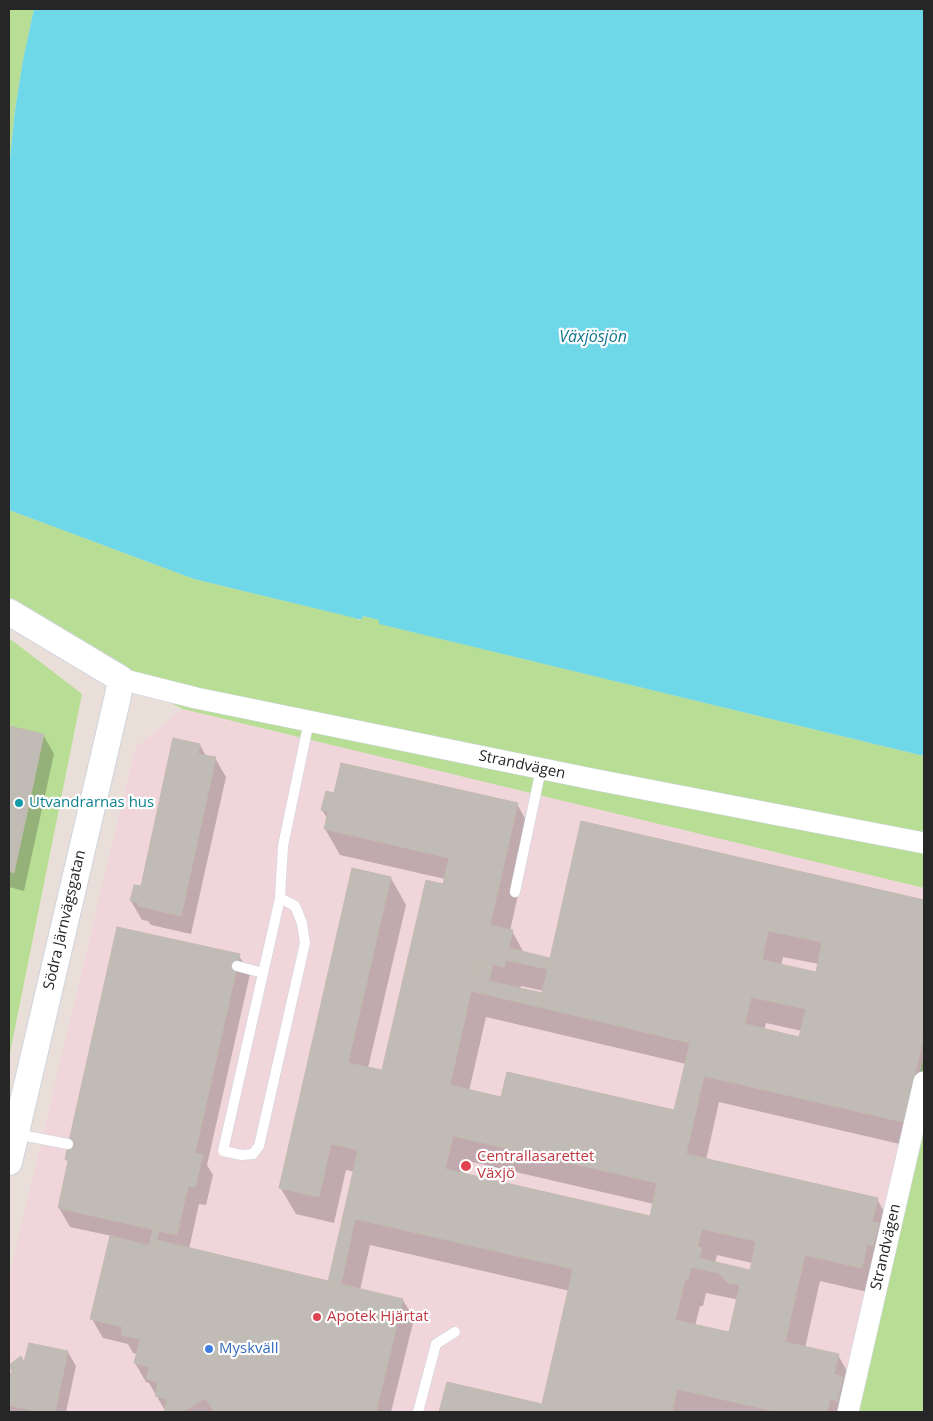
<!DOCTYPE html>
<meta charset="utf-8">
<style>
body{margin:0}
#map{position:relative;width:933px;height:1421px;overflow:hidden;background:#e9dfd8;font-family:"Open Sans",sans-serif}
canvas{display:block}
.frame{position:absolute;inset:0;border:10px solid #262626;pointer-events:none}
</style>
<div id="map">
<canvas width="933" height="1421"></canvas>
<div class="frame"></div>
</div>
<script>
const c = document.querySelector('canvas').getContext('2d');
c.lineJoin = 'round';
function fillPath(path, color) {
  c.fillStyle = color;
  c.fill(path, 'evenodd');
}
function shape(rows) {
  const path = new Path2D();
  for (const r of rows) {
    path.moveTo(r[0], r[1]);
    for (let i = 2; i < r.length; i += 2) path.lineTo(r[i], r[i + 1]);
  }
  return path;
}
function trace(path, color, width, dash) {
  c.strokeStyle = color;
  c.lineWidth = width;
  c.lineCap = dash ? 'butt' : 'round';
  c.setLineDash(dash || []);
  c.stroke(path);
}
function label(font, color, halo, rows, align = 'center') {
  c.font = font + ' "Open Sans",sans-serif';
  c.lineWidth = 4.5;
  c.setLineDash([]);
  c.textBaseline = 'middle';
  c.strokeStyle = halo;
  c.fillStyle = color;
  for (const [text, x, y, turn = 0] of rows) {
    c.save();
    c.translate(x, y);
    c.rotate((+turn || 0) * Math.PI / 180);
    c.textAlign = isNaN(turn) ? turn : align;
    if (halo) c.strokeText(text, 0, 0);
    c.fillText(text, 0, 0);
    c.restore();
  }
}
fillPath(shape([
 [183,709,924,888,924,1055,838,1412,9,1412,9,1277,135,748]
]), '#f0d5da');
fillPath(shape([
 [9,9,34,9,23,60,15,110,9,169],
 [9,510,194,579,356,618,357,619,360,620,362,616,380,620,380,624,924,756,924,888,183,709,121,678,9,608],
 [9,638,82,694,9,1058],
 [924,1055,924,1412,838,1412]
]), '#b8de96');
fillPath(shape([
 [34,9,924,9,924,756,379,624,379,620,363,616,362,619,357,619,355,618,194,579,9,510,9,437,10,430,9,430,9,169,15,110,23,60]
]), '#6ed8e8');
fillPath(shape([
 [9,728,44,736,54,754,24,891,9,887],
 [200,745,206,756,215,758,226,777,191,934,151,925,148,921,142,920,131,901,142,888],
 [517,804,532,831,510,931,512,931,524,953,551,959,582,823,924,901,924,1130,921,1130,917,1148,719,1102,706,1160,877,1199,892,1226,876,1294,820,1281,805,1348,838,1355,853,1382,855,1412,441,1412,448,1384,543,1406,570,1291,370,1245,360,1290,403,1300,414,1319,391,1412,166,1412,149,1383,146,1382,135,1363,137,1354,133,1353,128,1344,103,1338,92,1319,112,1236,70,1227,59,1208,69,1163,66,1159,239,956,250,974,207,1165,213,1175,206,1205,199,1204,189,1249,329,1283,355,1172,346,1170,334,1223,296,1214,280,1187,391,878,406,905,368,1068,383,1072,445,879,340,855,325,829,327,818,322,810],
 [783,957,819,964,817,973,781,966],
 [521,986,544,991,543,994,520,989],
 [486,1017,686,1064,674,1112,502,1099,469,1091],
 [766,1023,802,1031,800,1038,764,1030],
 [468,1161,654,1204,650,1218,465,1175],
 [717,1255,752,1263,751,1271,715,1263],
 [706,1293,735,1299,738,1302,730,1334,695,1326,700,1306,703,1306],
 [68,1352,76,1366,66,1412,9,1412,9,1374,15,1376,25,1365]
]), '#0003');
const building = shape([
 [9,726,44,734,14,873,9,871,9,726],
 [173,738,200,744,198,754,216,757,181,916,138,906,139,903,130,901,134,885,141,886,173,738],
 [341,763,518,803,490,925,513,930,506,960,504,967,478,960,450,1085,501,1097,507,1072,674,1110,690,1043,539,1007,581,821,924,900,924,1034,913,1083,920,1084,915,1106,907,1104,903,1122,704,1076,686,1154,878,1198,872,1222,879,1223,873,1246,867,1244,862,1268,805,1255,785,1342,839,1354,834,1374,843,1377,837,1401,830,1399,827,1412,778,1412,677,1389,672,1412,439,1412,447,1382,542,1404,573,1269,343,1216,358,1150,331,1144,319,1197,279,1188,352,868,391,877,348,1063,382,1070,426,880,443,884,449,858,324,829,328,812,321,810,326,791,334,793,341,763],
 [768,931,822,942,816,972,762,960,768,931],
 [751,997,806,1009,799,1037,745,1024,751,997],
 [453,1136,657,1183,650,1216,445,1169,453,1136],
 [702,1229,756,1241,750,1270,699,1258,702,1248,697,1247,702,1229],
 [691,1267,719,1273,728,1283,740,1285,729,1332,675,1320,685,1280,688,1280,691,1267],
 [117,927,240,954,195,1153,203,1155,195,1187,188,1186,177,1235,58,1208,68,1161,65,1159,117,927],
 [509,948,550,958,547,969,506,960,509,948],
 [478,960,493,964,489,981,542,993,539,1007,471,991,478,960],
 [343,1216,355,1219,341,1284,328,1282,343,1216],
 [153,1230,159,1231,155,1247,149,1245,153,1230],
 [110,1236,155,1247,157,1240,403,1299,376,1412,214,1412,206,1398,183,1412,165,1411,167,1399,155,1396,158,1382,146,1379,149,1367,134,1363,140,1339,121,1335,123,1327,90,1319,110,1236],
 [29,1343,68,1351,55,1412,40,1412,9,1405,9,1372,13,1374,9,1365,21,1356,24,1362,29,1343]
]);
fillPath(building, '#c0bbb4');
trace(building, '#c3bbb2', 1);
const service = shape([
 [515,892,541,769],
 [280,898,295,906,302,923,305,943,259,1146,253,1154,242,1155,223,1151,280,898,283,846,309,721],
 [237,966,263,973],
 [16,1134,68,1144],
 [418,1412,436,1344,455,1332]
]);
const minor = shape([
 [121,679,196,698,592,779,924,843],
 [848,1412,924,1082]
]);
const tertiary = shape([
 [9,612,121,679,117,700,9,1162]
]);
trace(service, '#ced3df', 11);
trace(minor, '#ced3df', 22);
trace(tertiary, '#ced3df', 28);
trace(service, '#fff', 10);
trace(minor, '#fff', 21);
trace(tertiary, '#fff', 26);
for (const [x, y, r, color] of [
 [19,803,5,"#0f9aa8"],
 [466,1166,6,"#e0444e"],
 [317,1317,5,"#e0444e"],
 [209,1349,5,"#3f7fe0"]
]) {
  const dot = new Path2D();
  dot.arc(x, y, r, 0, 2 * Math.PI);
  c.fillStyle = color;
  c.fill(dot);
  trace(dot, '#fff', 2);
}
label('15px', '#262626', '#fff', [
 ["Strandvägen",522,765,12],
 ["Södra Järnvägsgatan",65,920,-77],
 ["Strandvägen",886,1247,-77]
]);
label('15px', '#0d838f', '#fff', [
 ["Utvandrarnas hus",29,803]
], 'left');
label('15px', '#be3a42', '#fff', [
 ["Centrallasarettet",477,1157],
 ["Växjö",477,1174],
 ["Apotek Hjärtat",327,1317]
], 'left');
label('15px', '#366cbe', '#fff', [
 ["Myskväll",219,1349]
], 'left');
label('italic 16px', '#13748e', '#fff', [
 ["Växjösjön",593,337]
]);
</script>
